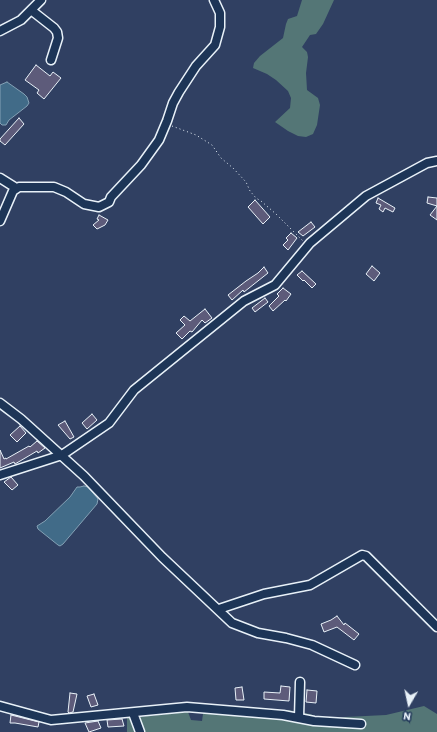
<!DOCTYPE html>
<style>
body{margin:0}
#map{position:relative;width:437px;height:732px;overflow:hidden;background:#304062;font-family:Itim,sans-serif}
canvas{display:block}
.north{position:absolute;left:389px;top:684px;width:40px;height:40px;-webkit-text-stroke:3px #1d3557;paint-order:stroke;rotate:189deg;font-size:11px;font-weight:700;line-height:16px;text-align:center;color:#e8f1f8}
.north::after{content:'';display:block;margin:auto;width:14px;height:18px;background:#e8f1f8;clip-path:polygon(50% 0,100% 100%,50% 72%,0 100%)}
</style>
<div id="map">
<canvas width="437" height="732"></canvas>
<div class="north">N</div>
</div>
<script>
const c = document.querySelector('canvas').getContext('2d');
c.lineJoin = 'round';
function fillPath(path, color) {
  c.fillStyle = color;
  c.fill(path, 'evenodd');
}
function shape(rows) {
  const path = new Path2D();
  for (const r of rows) {
    path.moveTo(r[0], r[1]);
    for (let i = 2; i < r.length; i += 2) path.lineTo(r[i], r[i + 1]);
  }
  return path;
}
function trace(path, color, width, dash) {
  c.strokeStyle = color;
  c.lineWidth = width;
  c.lineCap = dash ? 'butt' : 'round';
  c.setLineDash(dash || []);
  c.stroke(path);
}
fillPath(shape([
 [302,0,334,0,323,24,316,34,310,35,302,47,307,52,308,57,306,73,307,90,318,98,320,105,317,125,313,134,306,137,298,136,288,131,275,122,290,108,291,98,288,91,276,80,267,74,253,68,254,63,260,56,283,38,286,24,288,19,297,16],
 [424,706,437,714,437,732,127,732,127,718,188,712,191,720,202,721,204,707,254,711,288,710,310,714,326,720,345,717,386,715]
]), '#547676');
const water = shape([
 [7,82,24,94,27,97,29,103,27,106,9,120,6,125,2,125,0,123,0,85,7,82],
 [84,486,88,487,98,499,97,504,63,544,60,546,58,545,38,529,37,526,45,521,70,497,77,487,80,487,84,486]
]);
fillPath(water, '#416b88');
trace(water, '#84a1b5', 1);
const building = shape([
 [36,65,50,76,53,72,61,78,44,99,37,93,39,90,25,80,36,65],
 [19,118,24,124,5,145,0,141,0,139,19,118],
 [428,197,437,198,437,220,430,215,437,206,427,203,428,197],
 [378,198,395,208,393,212,385,208,383,212,379,209,381,205,376,203,378,198],
 [255,200,270,217,263,224,248,207,255,200],
 [99,215,108,220,105,225,97,229,93,225,99,220,97,219,99,215],
 [311,222,315,227,303,236,298,232,311,222],
 [291,233,297,238,288,250,283,245,288,240,286,238,291,233],
 [372,266,380,273,374,281,366,274,372,266],
 [264,267,268,273,244,292,243,290,232,300,228,295,246,281,258,273,264,267],
 [302,271,316,284,312,288,304,280,303,281,297,275,302,271],
 [283,288,291,294,286,301,285,300,273,311,269,306,279,296,277,294,283,288],
 [265,298,268,302,255,312,252,308,265,298],
 [205,309,212,318,205,323,202,320,192,332,190,331,182,339,176,333,185,325,180,320,184,316,190,321,205,309],
 [92,414,97,420,87,429,82,423,92,414],
 [65,421,74,437,70,439,58,425,65,421],
 [20,426,26,433,17,442,10,435,20,426],
 [37,441,45,448,38,453,37,451,15,464,14,462,0,468,0,450,4,459,6,458,6,459,29,446,30,447,37,441],
 [11,477,18,485,12,490,4,482,11,477],
 [337,616,344,625,345,623,359,634,354,640,337,627,324,632,321,624,331,620,337,616],
 [281,686,290,687,289,701,264,699,264,692,280,693,281,686],
 [242,687,244,700,236,700,235,688,242,687],
 [307,690,317,691,316,703,306,702,307,690],
 [70,693,77,694,73,712,69,713,68,712,70,693],
 [94,694,98,705,91,707,87,696,94,694],
 [11,715,39,722,38,727,15,723,10,723,11,715],
 [122,719,124,726,108,727,107,720,122,719],
 [98,721,101,728,89,732,85,723,98,721]
]);
fillPath(building, '#5d5b7a');
trace(building, '#e8f1f8', 1);
const minor = shape([
 [31,10,54,28,57,32,58,38,51,60],
 [0,31,21,20,41,0],
 [0,178,16,188],
 [0,221,13,191,19,187,54,187,66,192,84,204,99,207,109,202,111,197,141,165,159,140,167,121,173,103,179,92,196,66,215,45,220,27,220,13,214,0],
 [0,403,21,419,84,476,162,557,232,623,258,633,286,638,312,645,355,665],
 [0,475,62,455,109,423,134,390,244,301,275,285,310,243,366,196,427,163,437,161],
 [219,609,264,594,310,585,362,555,366,556,437,627],
 [0,706,51,720,187,707,283,715,314,721,361,724],
 [133,713,140,732],
 [299,718,300,682]
]);
trace(minor, '#e8f1f8', 11);
trace(shape([
 [172,126,196,135,212,145,221,158,233,168,246,182,250,191,256,198,261,201,276,214,303,241]
]), '#e8f1f8', 1, [1, 3]);
trace(minor, '#1d3557', 8);
</script>
